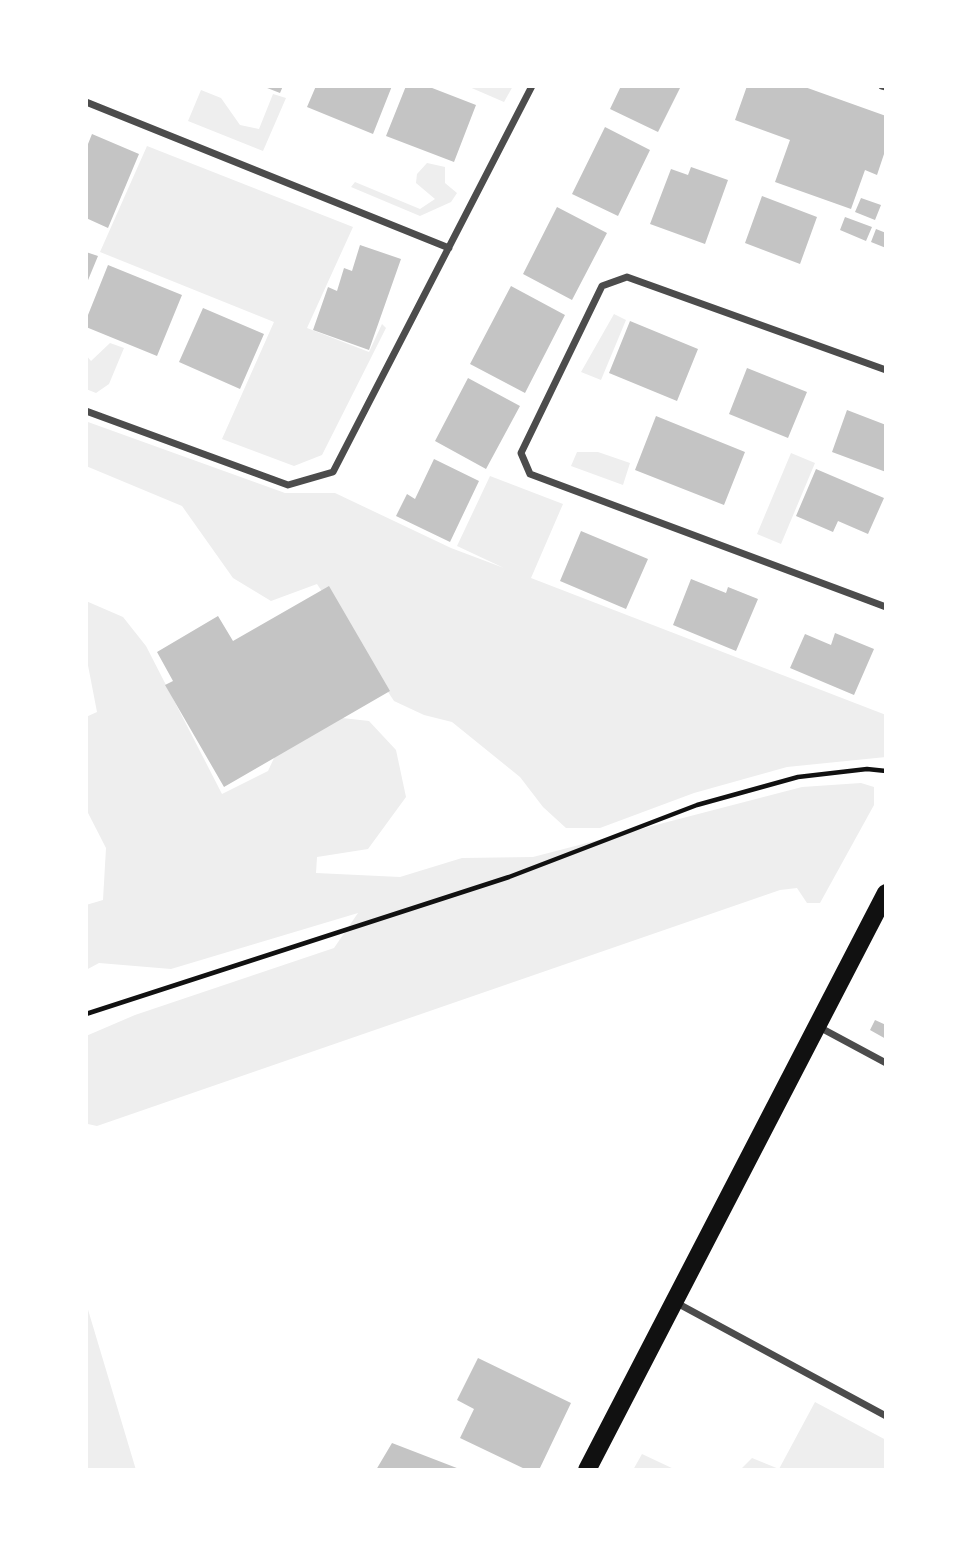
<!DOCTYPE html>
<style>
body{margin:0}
#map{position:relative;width:972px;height:1556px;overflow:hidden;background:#fff;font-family:Signika,sans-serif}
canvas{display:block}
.frame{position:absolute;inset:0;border:88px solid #fff;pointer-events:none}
</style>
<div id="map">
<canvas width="972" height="1556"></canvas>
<div class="frame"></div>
</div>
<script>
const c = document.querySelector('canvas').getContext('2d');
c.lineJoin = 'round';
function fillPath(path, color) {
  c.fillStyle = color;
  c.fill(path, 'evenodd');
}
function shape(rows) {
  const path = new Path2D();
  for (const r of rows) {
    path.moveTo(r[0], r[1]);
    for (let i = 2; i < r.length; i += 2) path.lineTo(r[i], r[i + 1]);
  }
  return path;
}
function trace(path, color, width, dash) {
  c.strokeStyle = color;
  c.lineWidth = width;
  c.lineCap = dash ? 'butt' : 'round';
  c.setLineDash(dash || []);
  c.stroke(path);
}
fillPath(shape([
 [467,86,513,86,504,102],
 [201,90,221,98,240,125,259,129,273,94,286,98,263,151,188,121],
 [147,146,353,227,307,328,369,352,382,324,386,328,322,455,294,466,222,439,274,322,100,252],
 [427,163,445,167,445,183,457,193,451,202,420,216,351,187,355,182,420,209,435,199,416,183,417,174],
 [614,314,626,320,601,380,581,372],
 [110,343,124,348,109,384,96,393,86,389,86,355,91,361],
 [88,422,285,493,335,493,451,548,504,568,457,546,490,476,563,504,531,578,886,715,886,757,787,767,694,793,600,828,566,828,543,807,520,777,452,722,424,715,394,701,317,584,271,601,233,578,182,506,86,466],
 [577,452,598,452,630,463,623,485,571,466],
 [791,453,815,463,781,544,757,534],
 [86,601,123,617,146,646,222,794,268,771,281,743,324,716,369,721,396,750,406,797,368,849,317,857,316,873,400,877,462,858,533,857,802,787,861,783,874,787,874,805,820,903,807,903,797,888,780,890,97,1126,88,1124,86,1116,86,1036,135,1015,334,948,358,913,171,969,99,963,86,970,86,905,103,900,106,848,86,809,86,717,97,712,86,655],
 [86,1303,136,1470,86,1470],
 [815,1402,886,1440,886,1470,740,1470,752,1458,779,1469],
 [642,1454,676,1470,633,1470]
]), '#eee');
fillPath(shape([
 [262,86,283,86,280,93],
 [316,86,392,86,373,134,307,107],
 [406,86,427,86,476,105,454,162,386,136],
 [621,86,681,86,658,132,610,109],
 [747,86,802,86,886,116,886,148,877,175,865,170,851,209,775,182,790,140,735,120],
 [605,127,650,150,618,216,572,194],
 [92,134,139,154,108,228,86,218,86,149],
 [691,167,728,180,705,244,650,224,671,169,688,175],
 [762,196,817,217,800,264,745,243],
 [861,198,881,205,875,220,855,212],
 [557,207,607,233,572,300,523,274],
 [845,217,872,227,866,241,840,230],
 [876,229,886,233,886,248,871,242],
 [360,245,401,259,369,350,313,330,328,287,337,291,344,268,352,271],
 [86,252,98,256,86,285],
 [108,265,182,295,157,356,86,327,86,320],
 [511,286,565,315,525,393,470,364],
 [203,308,264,334,240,389,179,362],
 [630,321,698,349,677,401,609,373],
 [747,368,807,392,788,438,729,414],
 [468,378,520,406,486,469,435,441],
 [847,410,886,425,886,472,832,452],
 [656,416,745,452,724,505,635,470],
 [434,459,479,481,450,542,396,516,407,494,415,499],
 [816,469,884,498,868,534,838,521,833,532,796,516],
 [581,531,648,559,626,609,560,581],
 [691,579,726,593,728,587,758,599,736,651,673,625],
 [329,586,390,691,224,787,165,685,173,681,157,652,218,616,233,641],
 [835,633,874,649,854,695,790,668,805,634,831,645],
 [875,1020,886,1025,886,1039,870,1030],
 [478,1358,571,1403,539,1470,527,1470,460,1438,474,1409,457,1400],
 [392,1443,462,1470,376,1470]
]), '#c4c4c4');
trace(shape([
 [86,1014,509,877,697,805,798,777,867,769,886,771]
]), '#111', 4.5);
trace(shape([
 [882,86,886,87],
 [86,102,449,248],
 [886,370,627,277,602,286,521,453,530,474,886,607],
 [86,411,288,485,333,472,532,86],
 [819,1027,886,1063],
 [675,1302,886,1416]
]), '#4c4c4c', 7);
trace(shape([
 [587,1470,886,893]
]), '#111', 18);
</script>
